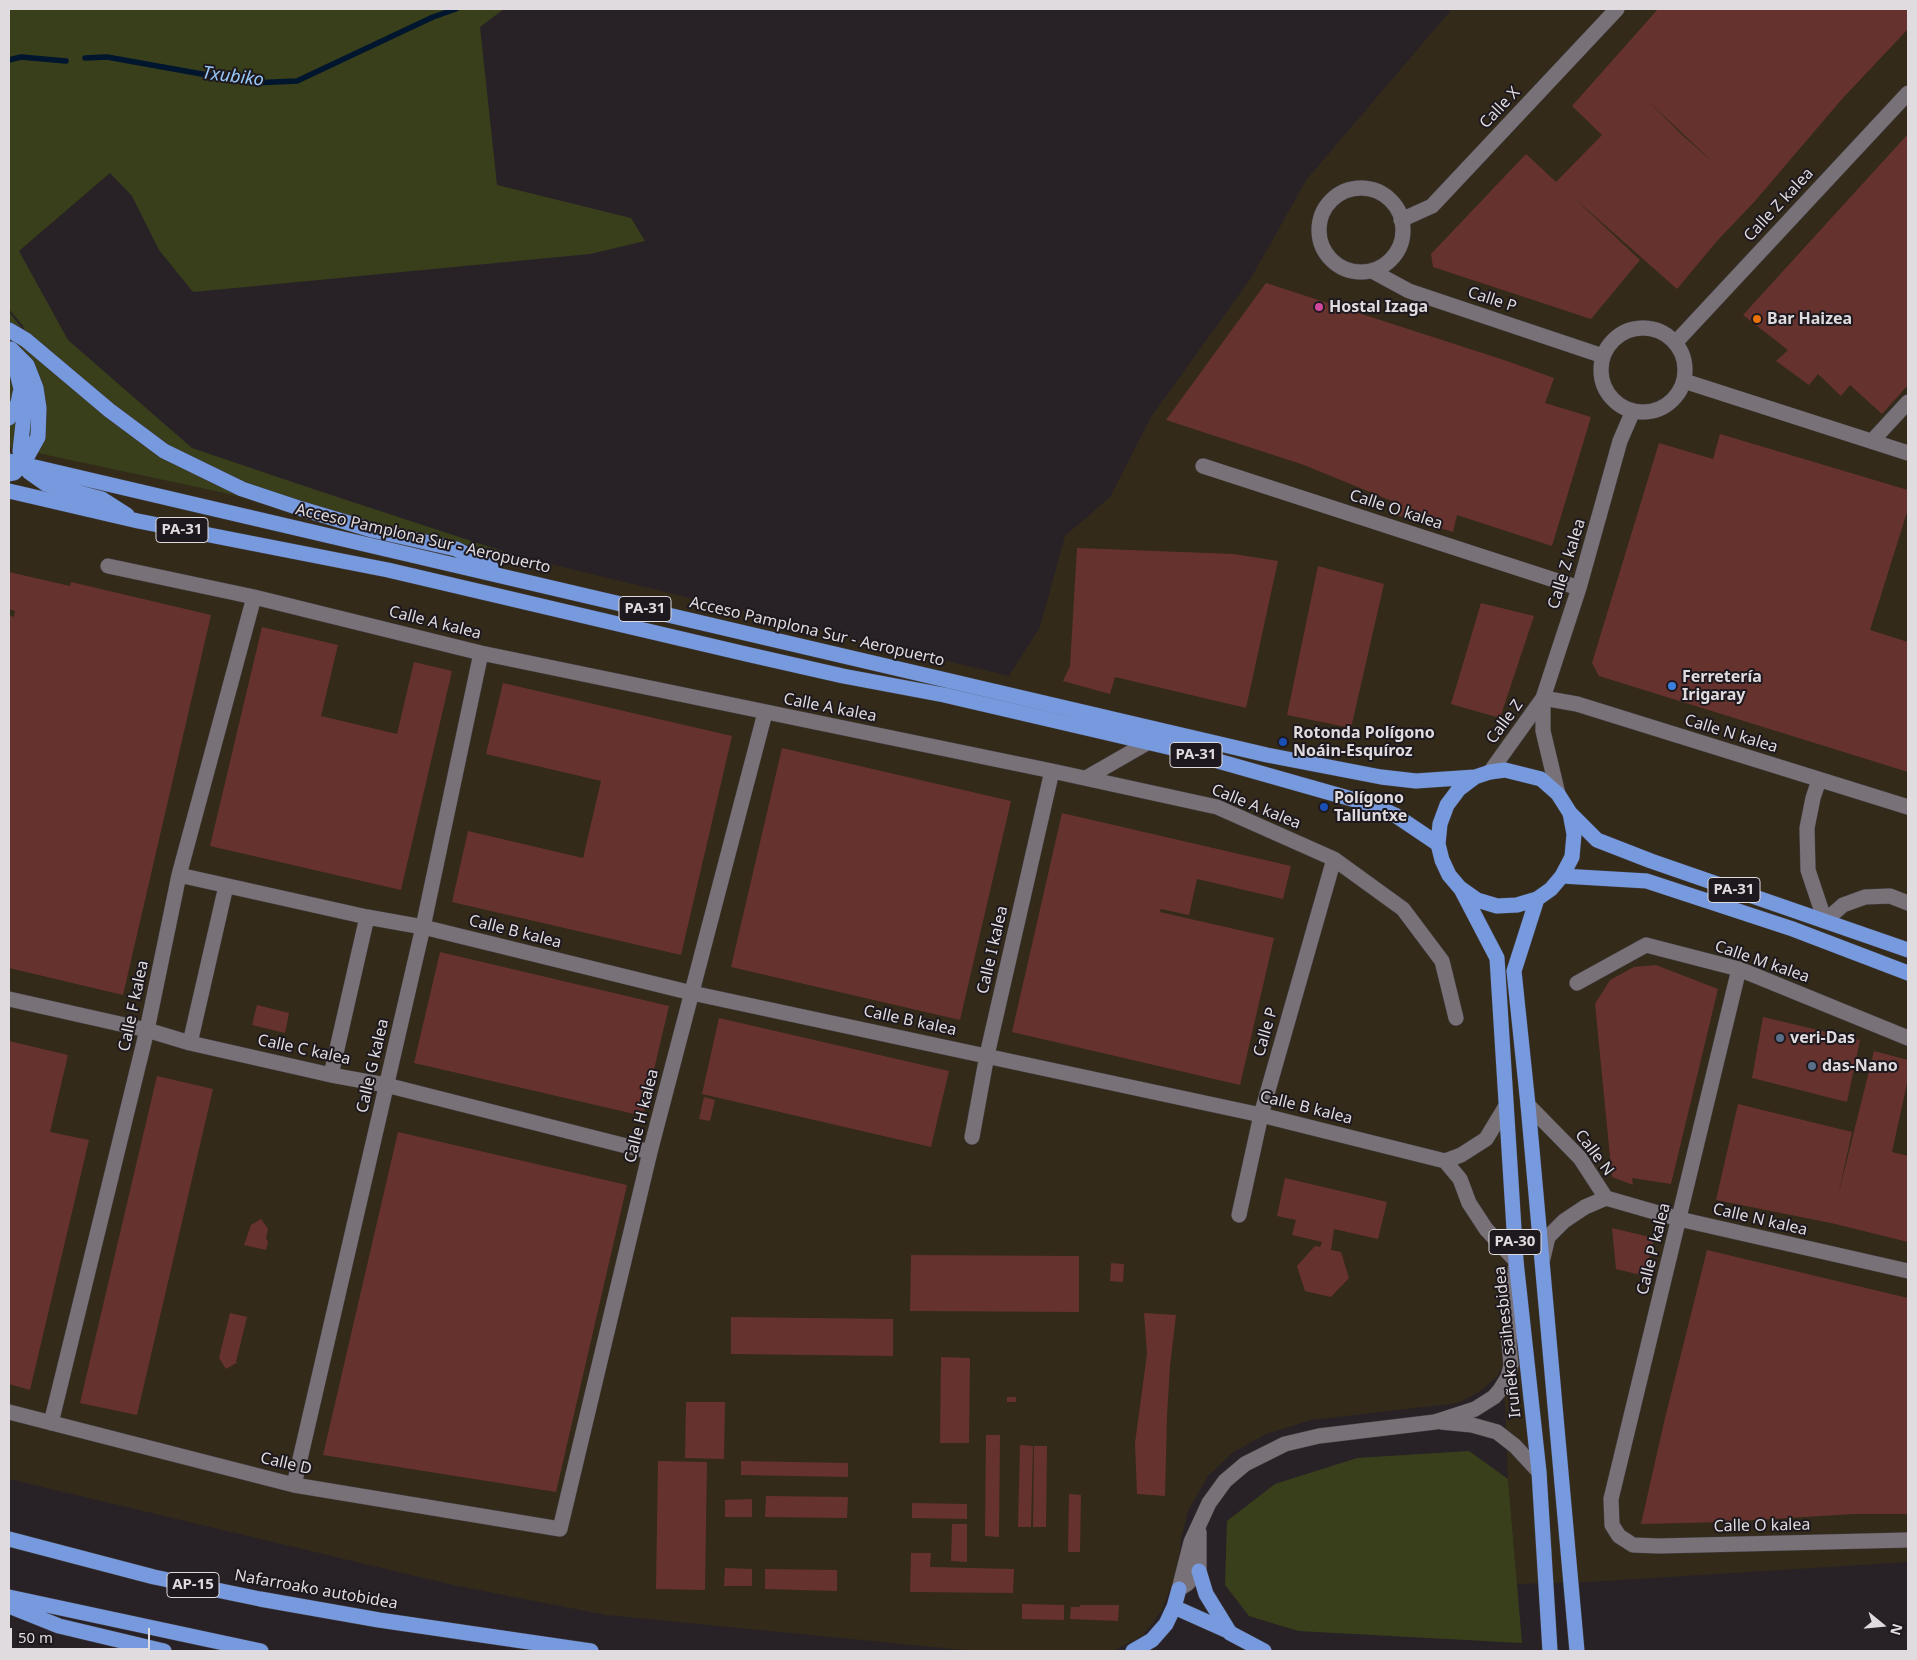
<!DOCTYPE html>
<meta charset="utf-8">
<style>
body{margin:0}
#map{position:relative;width:1917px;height:1660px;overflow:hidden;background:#282227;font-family:"Noto Sans",sans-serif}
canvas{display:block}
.frame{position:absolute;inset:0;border:10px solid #dfdbde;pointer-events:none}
.north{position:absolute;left:1857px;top:1600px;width:50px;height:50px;-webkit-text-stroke:4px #1e191e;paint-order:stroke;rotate:107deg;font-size:14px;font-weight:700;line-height:20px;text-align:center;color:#dfdbde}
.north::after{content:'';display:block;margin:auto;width:18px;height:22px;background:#dfdbde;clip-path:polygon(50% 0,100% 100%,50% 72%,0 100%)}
.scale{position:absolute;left:10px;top:1628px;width:140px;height:22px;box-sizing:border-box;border:2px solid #dfdbde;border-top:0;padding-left:6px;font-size:15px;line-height:18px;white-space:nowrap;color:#dfdbde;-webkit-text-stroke:4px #1e191e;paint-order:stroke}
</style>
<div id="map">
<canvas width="1917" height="1660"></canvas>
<div class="frame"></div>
<div class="north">N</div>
<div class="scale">50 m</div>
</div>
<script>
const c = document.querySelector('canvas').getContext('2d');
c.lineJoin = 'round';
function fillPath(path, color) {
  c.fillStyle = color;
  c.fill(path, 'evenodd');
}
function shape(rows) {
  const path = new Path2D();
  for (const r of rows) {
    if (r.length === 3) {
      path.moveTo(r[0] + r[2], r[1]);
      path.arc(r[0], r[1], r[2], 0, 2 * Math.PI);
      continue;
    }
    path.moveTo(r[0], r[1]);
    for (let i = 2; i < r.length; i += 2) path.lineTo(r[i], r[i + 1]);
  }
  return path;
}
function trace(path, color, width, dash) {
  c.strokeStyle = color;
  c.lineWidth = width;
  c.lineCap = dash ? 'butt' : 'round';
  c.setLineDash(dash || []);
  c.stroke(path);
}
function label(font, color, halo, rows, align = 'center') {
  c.font = font + ' "Noto Sans",sans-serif';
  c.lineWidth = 4;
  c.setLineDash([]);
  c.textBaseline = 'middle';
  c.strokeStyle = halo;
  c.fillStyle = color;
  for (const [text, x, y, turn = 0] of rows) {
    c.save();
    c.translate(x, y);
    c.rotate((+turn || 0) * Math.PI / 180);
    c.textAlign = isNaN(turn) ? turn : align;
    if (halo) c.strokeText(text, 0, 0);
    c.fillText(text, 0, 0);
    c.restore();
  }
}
fillPath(shape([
 [1452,9,1908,9,1908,1562,1589,1582,1517,1584,1508,1479,1503,1364,1497,1377,1479,1392,1458,1403,1312,1420,1266,1434,1232,1453,1208,1476,1188,1511,1181,1540,1178,1567,1162,1610,1143,1635,1113,1651,974,1651,606,1615,453,1585,9,1479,9,447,514,555,1009,676,1040,627,1065,536,1110,497,1151,417,1251,278,1307,179]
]), '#332a1a');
fillPath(shape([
 [9,9,504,9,480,27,497,185,631,218,645,241,590,254,193,292,159,250,132,196,110,173,19,251,68,340,192,448,313,489,514,555,9,447,9,312,25,332,23,326,9,309],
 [1469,1451,1508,1479,1522,1643,1298,1631,1249,1616,1225,1585,1227,1521,1275,1484,1357,1458]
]), '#393f1a');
trace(shape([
 [85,58,107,57,252,83,297,81,433,17,456,9],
 [9,60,21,57,66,61]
]), '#00152e', 5.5);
fillPath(shape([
 [1658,9,1908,9,1908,29,1842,99,1755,201,1717,241,1677,289,1573,197,1640,260,1591,319,1433,267,1431,254,1526,154,1556,182,1602,135,1572,106],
 [1648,101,1716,165,1681,134],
 [1908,134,1908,385,1882,414,1850,385,1841,396,1818,374,1809,385,1776,361,1788,350,1743,315],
 [1266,283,1507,361,1554,378,1545,403,1591,417,1552,546,1457,515,1453,532,1396,515,1399,504,1304,465,1166,420],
 [1720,434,1908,490,1908,509,1870,630,1908,642,1908,772,1599,676,1592,663,1659,443,1713,459],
 [1077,548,1234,554,1278,561,1246,708,1115,677,1110,694,1063,681,1070,666],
 [1318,566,1384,584,1351,728,1287,715],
 [9,572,70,586,71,582,211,615,123,995,9,968,9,615,14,617,15,611,9,609],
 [1481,603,1534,616,1500,718,1451,704],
 [262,627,338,645,321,716,397,734,414,662,452,671,401,890,210,846],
 [503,683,732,736,681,955,452,902,468,831,583,858,601,781,486,754],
 [782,748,1011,801,960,1020,731,967],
 [1062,813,1291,866,1283,899,1197,879,1189,915,1161,909,1160,912,1274,938,1240,1085,1012,1032],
 [440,952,669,1006,643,1116,414,1063],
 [1656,965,1718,989,1671,1184,1632,1178,1633,1185,1612,1177,1595,1004,1610,980,1634,967],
 [257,1005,289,1013,285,1033,252,1025],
 [1763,1017,1860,1040,1847,1102,1752,1078],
 [719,1018,949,1071,931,1147,702,1094],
 [9,1041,68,1055,50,1132,89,1140,30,1390,9,1384],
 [1874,1051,1908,1060,1908,1079,1892,1152,1908,1156,1908,1242,1831,1223,1716,1200,1738,1104,1852,1132,1838,1196],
 [157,1076,213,1089,137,1415,80,1403],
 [704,1097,715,1100,710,1121,699,1119],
 [398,1132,627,1185,556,1492,323,1455],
 [1285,1178,1387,1202,1378,1239,1334,1229,1331,1250,1341,1252,1349,1278,1331,1297,1305,1291,1297,1266,1315,1246,1320,1247,1322,1242,1292,1235,1296,1220,1277,1216],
 [261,1219,268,1229,266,1238,268,1242,266,1250,244,1245,251,1225],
 [1612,1228,1654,1238,1645,1276,1616,1269],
 [1707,1250,1908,1298,1908,1514,1854,1514,1724,1522,1641,1524,1665,1418],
 [911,1255,1079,1256,1079,1312,910,1311],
 [1111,1263,1124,1264,1123,1282,1110,1281],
 [230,1313,247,1317,236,1362,238,1362,226,1369,219,1358],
 [1144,1313,1176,1315,1170,1366,1167,1416,1165,1496,1137,1494,1135,1443,1147,1354],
 [731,1317,893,1319,893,1356,731,1354],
 [941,1357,970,1358,969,1443,940,1443],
 [1007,1397,1016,1397,1016,1402,1007,1402],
 [686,1402,725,1402,724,1459,685,1458],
 [986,1435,1000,1435,999,1537,985,1536],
 [1020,1445,1033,1446,1031,1527,1018,1527],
 [1034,1446,1047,1446,1046,1527,1033,1527],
 [658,1461,707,1462,705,1590,656,1589],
 [741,1461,848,1463,848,1477,741,1475],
 [1069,1494,1081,1495,1080,1552,1068,1552],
 [766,1496,848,1497,847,1518,765,1517],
 [752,1499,752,1517,725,1517,725,1500],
 [912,1503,967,1504,967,1519,912,1518],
 [952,1524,967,1524,967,1562,951,1561],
 [911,1553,931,1553,930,1567,1014,1569,1013,1593,910,1592],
 [725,1568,752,1569,752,1586,724,1586],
 [765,1569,837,1570,837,1591,765,1589],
 [1022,1604,1064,1605,1064,1620,1022,1619],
 [1080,1605,1119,1605,1118,1621,1070,1619,1071,1607,1080,1607]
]), '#66322d');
const minor = shape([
 [1361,230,42],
 [1401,220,1432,206,1617,9],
 [1372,271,1409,291,1603,356],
 [1643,370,42],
 [1676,342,1908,93],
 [1684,381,1908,453],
 [1872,441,1908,402],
 [1203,466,1579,588],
 [108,566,254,597,481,653,1052,771,1217,807,1334,859,1403,909,1442,961,1456,1018],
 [1543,698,1577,704,1908,807],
 [1490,772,1543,698],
 [1086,778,1147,743],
 [1819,780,1813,798,1807,828,1808,870,1825,921,1843,905,1865,897,1890,896,1908,903],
 [1558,794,1543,731,1543,698,1579,588,1620,441,1633,411],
 [179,875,367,917,423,927,692,993,1261,1115,1445,1161],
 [1739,969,1611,1499,1612,1525,1619,1536,1633,1545,1659,1546,1908,1540],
 [1577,983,1646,945,1739,969,1908,1038],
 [9,999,147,1030,190,1043,331,1075,386,1085,650,1152],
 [190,1043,226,886],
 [331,1075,367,917],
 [1528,1105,1580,1158,1606,1198,1585,1207,1564,1221,1548,1237,1543,1258],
 [972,1137,987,1055,1052,771],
 [1606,1198,1679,1219,1908,1271],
 [1239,1215,1261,1115,1334,859],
 [9,1412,294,1485,560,1529,650,1152,765,713],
 [1441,1422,1472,1425,1497,1432,1515,1446,1539,1472],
 [51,1423,147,1030,179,875,254,597],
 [294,1485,423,927,481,653],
 [1179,1589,1191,1542,1209,1503,1225,1481,1245,1464,1285,1444,1319,1436,1435,1422,1475,1409,1494,1397,1500,1390,1508,1377,1511,1365,1509,1343,1516,1261,1486,1229,1469,1203,1460,1179,1445,1161,1461,1155,1486,1139,1506,1106],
 [1179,1589,1187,1584,1199,1571,1199,1532]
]);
const highway = shape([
 [9,330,26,340,109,410,164,451,242,489,302,509,372,530,456,549,491,567],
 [11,349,25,405,20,451,23,464,29,472,46,484,102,499,127,515],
 [9,418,18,403,20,393],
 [9,461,1267,755,1381,777,1416,781,1475,777],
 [9,474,14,473,23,464,38,437,39,408,36,388,27,365,12,350],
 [9,491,138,521,388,570,746,654,843,676,944,695,1172,748,1373,805,1395,815,1438,844],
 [1570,813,1574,834,1572,857,1562,876,1551,889,1537,899,1517,905,1497,906,1477,900,1460,888,1449,875,1442,860,1438,844,1440,824,1447,805,1459,789,1475,777,1490,772,1505,770,1541,779,1558,794,1570,813,1597,840,1651,861,1908,950],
 [1562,876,1647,881,1790,928,1908,973],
 [1461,889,1497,958,1516,1261,1539,1472,1550,1651],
 [1537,899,1514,971,1528,1105,1577,1651],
 [9,1539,154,1577,260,1599,379,1620,591,1651],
 [1199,1571,1206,1594,1230,1633,1264,1651],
 [9,1597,261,1651],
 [9,1606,59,1626,164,1651],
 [1174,1607,1230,1632],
 [1133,1651,1152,1640,1166,1624,1174,1607,1179,1589]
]);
trace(minor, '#423e41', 16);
trace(highway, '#423e41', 16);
trace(minor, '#787177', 15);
trace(highway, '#779adf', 15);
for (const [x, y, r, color] of [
 [1319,307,5,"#d1479c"],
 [1757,319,5,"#e8710a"],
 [1672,686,5,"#3f7fe0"],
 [1283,742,5,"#1a4fb4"],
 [1324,807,5,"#1a4fb4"],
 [1780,1038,5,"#5c6f8a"],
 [1812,1066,5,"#5c6f8a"]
]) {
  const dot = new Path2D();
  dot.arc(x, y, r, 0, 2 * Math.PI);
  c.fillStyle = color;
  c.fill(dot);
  trace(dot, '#1e191e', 2);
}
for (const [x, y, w] of [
 [182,530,52],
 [645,609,52],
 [1196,755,52],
 [1734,890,52],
 [1515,1242,52],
 [193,1585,52]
]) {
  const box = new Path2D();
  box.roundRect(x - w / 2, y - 12.5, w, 25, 4);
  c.fillStyle = '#1e191e';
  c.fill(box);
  trace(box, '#dfdbde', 1);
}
label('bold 15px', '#dfdbde', null, [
 ["PA-31",182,530],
 ["PA-31",645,609],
 ["PA-31",1196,755],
 ["PA-31",1734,890],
 ["PA-30",1515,1242],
 ["AP-15",193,1585]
]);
label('16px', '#dfdbde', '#1e191e', [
 ["Calle X",1500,108,-47],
 ["Calle Z kalea",1779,205,-47],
 ["Calle P",1492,300,18],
 ["Calle O kalea",1396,510,18],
 ["Acceso Pamplona Sur - Aeropuerto",423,539,13],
 ["Calle Z kalea",1567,564,-73],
 ["Calle A kalea",435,623,14],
 ["Acceso Pamplona Sur - Aeropuerto",817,632,13],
 ["Calle A kalea",830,708,11],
 ["Calle Z",1505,722,-54],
 ["Calle N kalea",1731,734,17],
 ["Calle A kalea",1256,807,22],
 ["Calle B kalea",515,932,14],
 ["Calle I kalea",993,950,-77],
 ["Calle M kalea",1762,962,19],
 ["Calle F kalea",134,1006,-78],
 ["Calle B kalea",910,1021,12],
 ["Calle P",1266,1032,-74],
 ["Calle C kalea",304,1050,12],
 ["Calle G kalea",373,1066,-77],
 ["Calle B kalea",1306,1108,14],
 ["Calle H kalea",642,1116,-76],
 ["Calle N",1594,1153,53],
 ["Calle N kalea",1760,1220,13],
 ["Calle P kalea",1654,1249,-76],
 ["Iruñeko saihesbidea",1508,1342,-96],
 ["Calle D",286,1464,13],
 ["Calle O kalea",1762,1526,-1],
 ["Nafarroako autobidea",316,1590,10]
]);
label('bold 16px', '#dfdbde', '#1e191e', [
 ["Hostal Izaga",1329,307],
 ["Bar Haizea",1767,319],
 ["Ferretería",1682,677],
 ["Irigaray",1682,695],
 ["Rotonda Polígono",1293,733],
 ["Noáin-Esquíroz",1293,751],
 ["Polígono",1334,798],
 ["Talluntxe",1334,816],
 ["veri-Das",1790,1038],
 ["das-Nano",1822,1066]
], 'left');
label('italic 18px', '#97c8f7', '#1e191e', [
 ["Txubiko",233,77,7]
]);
</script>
